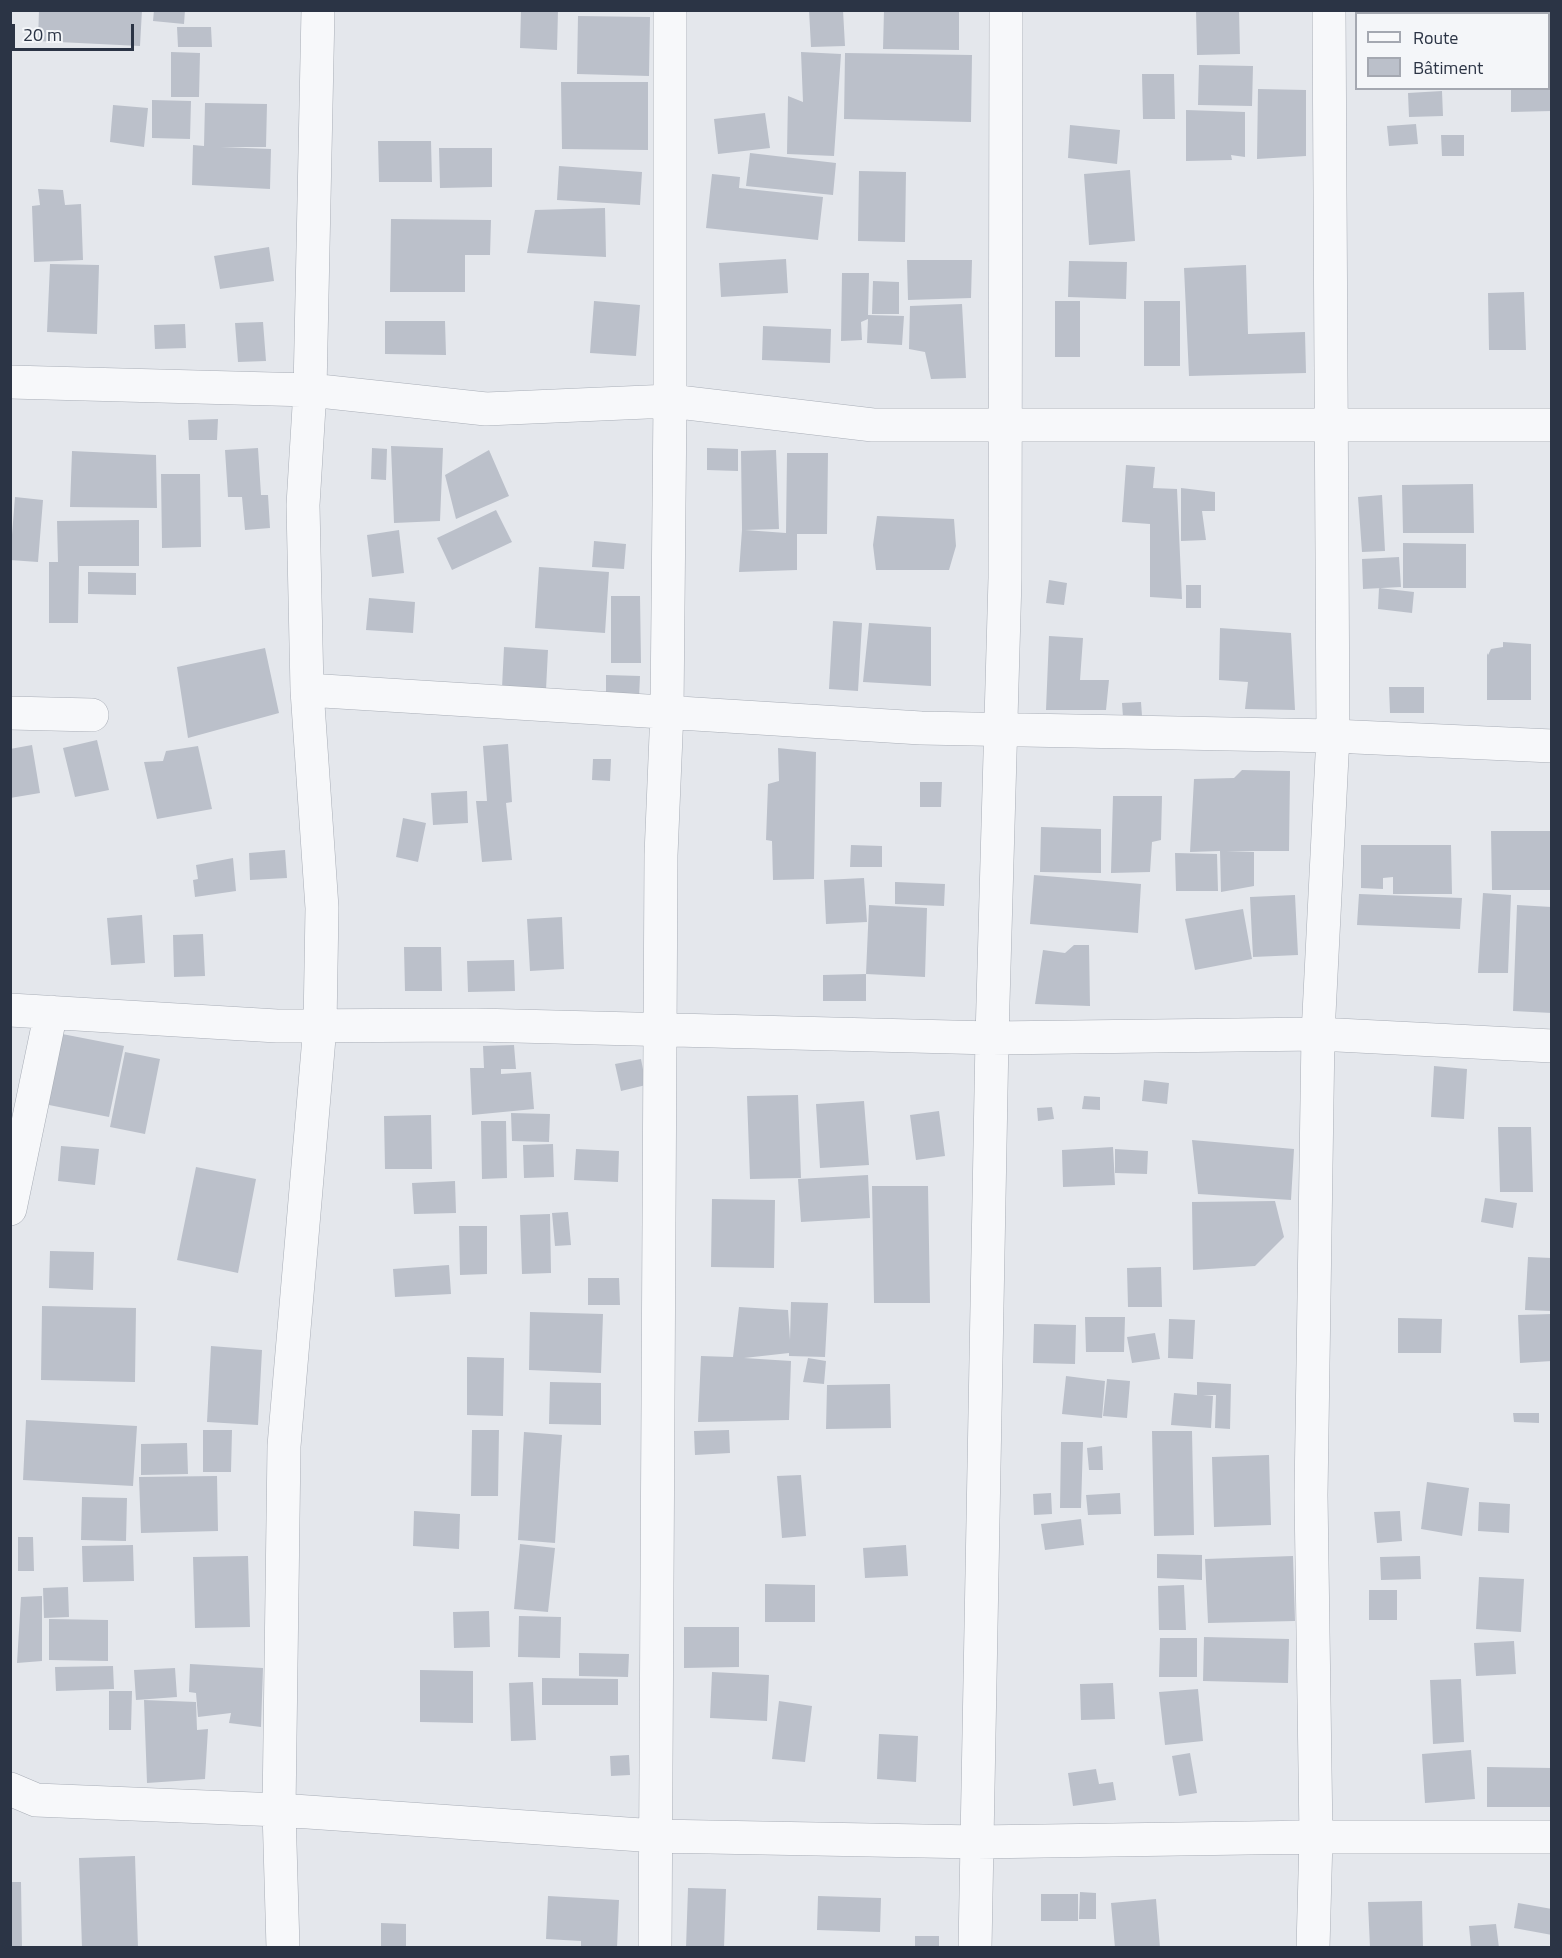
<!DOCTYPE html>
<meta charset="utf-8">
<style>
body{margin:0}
#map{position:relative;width:1562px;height:1958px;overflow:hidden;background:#e4e7ec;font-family:"Titillium Web",sans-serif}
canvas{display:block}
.frame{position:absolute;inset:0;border:12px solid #2b3445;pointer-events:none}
.legend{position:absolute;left:1355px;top:12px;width:195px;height:78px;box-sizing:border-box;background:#f4f6f9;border:2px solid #a4a8b1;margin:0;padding:8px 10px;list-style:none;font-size:18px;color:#2b3445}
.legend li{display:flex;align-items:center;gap:12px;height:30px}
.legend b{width:30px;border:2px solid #a4a8b1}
.scale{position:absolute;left:12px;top:24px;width:122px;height:27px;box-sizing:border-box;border:3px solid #2b3445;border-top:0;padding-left:8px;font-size:18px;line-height:21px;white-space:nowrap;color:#2b3445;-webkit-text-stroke:4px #f4f6f9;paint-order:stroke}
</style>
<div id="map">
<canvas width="1562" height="1958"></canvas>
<div class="frame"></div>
<ul class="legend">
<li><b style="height:8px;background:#f7f8fa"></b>Route</li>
<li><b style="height:16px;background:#bbc0ca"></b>Bâtiment</li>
</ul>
<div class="scale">20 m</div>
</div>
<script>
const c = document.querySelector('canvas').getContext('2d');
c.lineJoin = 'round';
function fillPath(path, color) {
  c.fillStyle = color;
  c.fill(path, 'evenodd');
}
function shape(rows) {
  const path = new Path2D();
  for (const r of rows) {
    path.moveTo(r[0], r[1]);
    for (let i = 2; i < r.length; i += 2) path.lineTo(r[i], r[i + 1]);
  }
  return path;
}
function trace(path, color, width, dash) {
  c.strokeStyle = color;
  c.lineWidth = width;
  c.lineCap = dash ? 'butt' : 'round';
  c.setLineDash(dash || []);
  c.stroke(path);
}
fillPath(shape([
 [39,10,142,10,140,46,38,41],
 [154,10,185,10,184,24,153,21],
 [521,10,558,10,557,50,520,48],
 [809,10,843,10,845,46,811,47],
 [884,10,959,10,959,50,883,49],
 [1196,10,1239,10,1240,54,1197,55],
 [578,16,650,17,649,76,577,74],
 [177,27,211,27,212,47,178,47],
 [171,52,200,53,199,97,171,97],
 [801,52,841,54,834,156,787,154,788,96,803,102],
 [845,53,972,55,971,122,844,119],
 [1548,64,1552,64,1552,111,1511,112,1511,88,1548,88],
 [1199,65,1253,66,1252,106,1198,105],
 [1142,74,1174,74,1175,119,1143,119],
 [561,82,648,82,648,150,562,149],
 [1258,89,1306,90,1306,156,1257,159],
 [1442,91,1443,116,1409,117,1408,93],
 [152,100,191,101,190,139,152,138],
 [205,103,267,104,266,147,221,147,271,149,270,189,192,185,193,145,204,146],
 [113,105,148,108,144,147,110,142],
 [1186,110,1245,112,1245,157,1231,155,1232,160,1186,161],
 [765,113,770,148,718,154,714,119],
 [1416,124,1418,144,1389,146,1387,126],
 [1070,125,1120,130,1117,164,1068,158],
 [1441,135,1464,135,1464,156,1442,156],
 [378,141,431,141,432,182,379,182],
 [439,148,492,148,492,187,440,188],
 [750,153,836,163,833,195,746,186],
 [559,166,642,172,640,205,557,200],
 [1130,170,1135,241,1089,245,1084,174],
 [859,171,906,172,905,242,858,241],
 [712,174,740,177,739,188,823,197,818,240,706,228],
 [38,189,63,190,65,205,81,204,83,260,34,262,32,206,40,205],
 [605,208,606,257,527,253,535,210],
 [391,219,491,220,490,255,465,255,465,292,390,292],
 [269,247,274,281,220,289,214,256],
 [786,259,788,293,721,297,719,263],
 [907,260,972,260,971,298,908,300],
 [1069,261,1127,262,1126,299,1068,297],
 [50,264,99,265,97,334,47,332],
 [1246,265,1248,334,1305,332,1306,373,1189,376,1184,268],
 [842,273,869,273,868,315,904,316,902,345,867,343,868,319,861,322,862,340,841,341],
 [873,281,899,282,899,314,872,314],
 [1524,292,1526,350,1489,350,1488,293],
 [594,301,640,305,636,356,590,353],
 [1055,301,1080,301,1080,357,1055,357],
 [1144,301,1180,301,1180,366,1144,366],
 [962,304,966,378,931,379,925,352,909,349,910,306],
 [385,321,445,321,446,355,385,354],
 [263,322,266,361,238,362,235,323],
 [185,324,186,348,155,349,154,325],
 [763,326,831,329,830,363,762,360],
 [218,419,217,440,189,440,188,420],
 [391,446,443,448,440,521,394,523],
 [258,448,261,495,268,495,270,528,245,530,242,497,228,497,225,450],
 [372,448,387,449,386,480,371,479],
 [707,448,738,449,738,471,707,470],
 [489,450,509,496,456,519,445,475],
 [776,450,779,529,745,530,786,533,787,453,828,453,827,534,797,534,797,570,739,572,742,530,741,451],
 [72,451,156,455,157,508,70,507],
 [1126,465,1155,467,1153,488,1177,489,1182,599,1150,597,1150,524,1122,522],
 [161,474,200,474,201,547,162,548],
 [1473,484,1474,533,1403,533,1402,485],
 [1181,488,1215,492,1215,511,1202,511,1206,540,1181,541],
 [1382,495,1385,551,1362,552,1358,497],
 [15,497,43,500,38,562,10,560],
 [496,510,512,542,452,570,437,538],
 [877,516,954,519,956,546,949,570,876,570,873,545],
 [139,520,139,566,79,566,78,623,49,623,49,562,58,562,57,521],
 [399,530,404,573,372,577,367,535],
 [594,541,626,544,624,569,592,567],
 [1403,543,1466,544,1466,588,1403,588],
 [1399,557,1401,587,1363,589,1362,559],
 [539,567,609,572,605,633,535,628],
 [88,572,136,573,136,595,88,594],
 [1049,580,1067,583,1064,605,1046,603],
 [1186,585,1201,585,1201,608,1186,608],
 [1379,588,1414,592,1412,613,1378,609],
 [611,596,640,596,641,663,611,663],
 [369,598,415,602,413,633,366,630],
 [833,621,862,623,858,691,829,689],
 [869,623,931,627,931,686,863,682],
 [1220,628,1291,633,1295,710,1245,709,1248,682,1219,680],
 [1049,636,1083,638,1080,680,1109,680,1106,710,1046,710],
 [1503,642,1531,644,1531,700,1487,700,1487,653,1488,655,1491,649,1503,647],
 [504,647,548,650,546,690,502,688],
 [265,648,279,713,188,738,177,667],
 [606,675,640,676,639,698,606,697],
 [1389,687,1424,687,1424,713,1390,713],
 [1141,702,1142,716,1123,717,1122,703],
 [97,740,109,790,75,797,63,748],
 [508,744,512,802,506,803,512,860,482,862,476,801,487,801,483,746],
 [32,745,40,793,10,798,10,749],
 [198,746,212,809,157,819,144,762,163,761,166,751],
 [778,748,816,752,814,879,773,880,772,841,766,840,768,784,779,781],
 [593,759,611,759,610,781,592,780],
 [1242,770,1290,771,1289,851,1226,851,1254,852,1254,886,1221,892,1220,851,1190,852,1194,779,1234,778],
 [920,782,942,782,941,807,920,807],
 [467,791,468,823,433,825,431,793],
 [1113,796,1162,796,1161,840,1152,842,1150,872,1111,873],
 [403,818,426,823,418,862,396,857],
 [1041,827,1101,829,1101,873,1040,872],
 [1491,831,1552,831,1552,890,1492,890],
 [851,845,882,846,882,867,850,867],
 [1361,845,1451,845,1452,894,1393,894,1393,877,1383,878,1383,889,1361,888],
 [285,850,287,878,250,880,249,853],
 [1175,853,1217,854,1218,891,1176,891],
 [233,858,236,891,195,897,193,880,198,879,196,865],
 [1034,875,1141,884,1138,933,1030,924],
 [864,878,867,922,826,924,824,880],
 [895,882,945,884,944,906,895,904],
 [1483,893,1511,895,1508,973,1478,973],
 [1359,894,1462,898,1460,929,1357,925],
 [1295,895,1298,955,1253,957,1250,897],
 [869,905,927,908,925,977,866,974],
 [1517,905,1552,907,1552,1013,1513,1011],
 [1243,909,1252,959,1195,970,1185,919],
 [142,915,145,963,111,965,107,918],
 [562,917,564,969,530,971,527,919],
 [203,934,205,976,174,977,173,935],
 [1074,945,1089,945,1090,1006,1035,1004,1043,950,1065,953],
 [404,947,441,947,442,991,405,991],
 [514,960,515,991,468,992,467,961],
 [866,974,866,1001,823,1001,823,975],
 [57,1033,124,1046,109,1117,44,1104],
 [514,1045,516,1069,501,1069,501,1074,531,1072,534,1109,472,1115,470,1068,484,1068,483,1046],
 [125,1052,160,1059,145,1134,110,1127],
 [641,1059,646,1085,621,1091,615,1064],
 [1434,1066,1467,1069,1464,1119,1431,1117],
 [1144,1080,1169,1083,1167,1104,1142,1101],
 [798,1095,801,1178,750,1179,747,1096],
 [1084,1096,1100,1097,1100,1110,1082,1109],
 [864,1101,869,1165,820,1168,816,1104],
 [1052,1107,1054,1119,1038,1121,1037,1108],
 [939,1111,945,1156,916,1160,910,1115],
 [511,1113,550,1114,549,1142,512,1141],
 [431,1115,432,1169,385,1169,384,1116],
 [481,1121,506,1121,507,1178,482,1179],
 [1498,1127,1531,1127,1533,1192,1500,1192],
 [1192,1140,1294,1149,1291,1200,1198,1194],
 [553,1144,554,1177,524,1178,523,1145],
 [61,1146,99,1149,95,1185,58,1181],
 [1113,1147,1115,1185,1063,1187,1062,1150],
 [576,1149,619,1151,618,1182,574,1180],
 [1115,1149,1148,1151,1147,1174,1115,1173],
 [196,1167,256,1179,238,1273,177,1260],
 [868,1175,870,1218,801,1222,798,1179],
 [455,1181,456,1213,414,1214,412,1183],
 [872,1186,928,1186,930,1303,874,1303],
 [1485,1198,1517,1203,1513,1228,1481,1222],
 [712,1199,775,1200,774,1268,711,1267],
 [1275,1201,1284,1237,1255,1266,1193,1270,1192,1202],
 [568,1212,571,1245,555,1246,552,1213],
 [550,1214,551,1273,522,1274,520,1215],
 [459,1226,487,1226,487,1274,460,1275],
 [50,1251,94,1252,93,1290,49,1288],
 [1528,1257,1552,1258,1552,1311,1525,1310],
 [449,1265,451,1294,395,1297,393,1269],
 [1161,1267,1162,1307,1128,1307,1127,1268],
 [588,1278,619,1278,620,1305,588,1305],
 [791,1302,828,1303,825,1357,789,1356,789,1353,744,1358,791,1361,789,1420,698,1422,701,1356,733,1357,739,1307,788,1310,790,1340],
 [42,1306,136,1308,135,1382,41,1380],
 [530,1312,603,1314,601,1373,529,1370],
 [1552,1314,1552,1361,1520,1363,1518,1315],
 [1085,1317,1125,1317,1124,1352,1086,1352],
 [1398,1318,1442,1319,1441,1353,1398,1353],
 [1169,1319,1195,1320,1193,1359,1168,1358],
 [1034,1324,1076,1325,1075,1364,1033,1363],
 [1155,1333,1160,1359,1132,1363,1127,1337],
 [211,1346,262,1350,258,1425,207,1422],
 [467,1357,504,1358,503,1416,467,1415],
 [808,1358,826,1361,824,1384,803,1382],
 [1066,1376,1105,1381,1102,1418,1062,1414],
 [1107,1379,1130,1381,1127,1418,1103,1416],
 [550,1382,601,1383,601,1425,549,1424],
 [1197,1382,1231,1384,1230,1429,1215,1428,1216,1395,1203,1395,1213,1396,1211,1428,1171,1425,1174,1393,1197,1395],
 [890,1384,891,1428,826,1429,827,1385],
 [1513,1413,1539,1413,1539,1423,1514,1422],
 [26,1420,137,1426,133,1486,23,1480],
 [203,1430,232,1430,231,1472,203,1472],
 [472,1430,499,1430,498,1496,471,1496],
 [729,1430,730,1453,695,1455,694,1431],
 [1152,1431,1192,1431,1194,1535,1154,1536],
 [524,1432,562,1435,555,1543,518,1540],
 [1061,1442,1083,1442,1081,1508,1060,1508],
 [187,1443,188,1474,141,1475,141,1444],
 [1102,1446,1103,1470,1089,1470,1087,1448],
 [1269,1455,1271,1525,1214,1527,1212,1457],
 [801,1475,806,1536,782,1538,777,1476],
 [217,1476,218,1531,141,1533,139,1477],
 [1427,1482,1469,1488,1462,1536,1421,1529],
 [1051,1493,1052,1514,1034,1515,1033,1494],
 [1120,1493,1121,1514,1088,1515,1086,1495],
 [82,1497,127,1498,126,1541,81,1540],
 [1479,1502,1510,1504,1509,1533,1478,1531],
 [414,1511,460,1514,459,1549,413,1546],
 [1400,1511,1402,1541,1377,1543,1374,1512],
 [1081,1519,1084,1545,1045,1550,1041,1524],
 [18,1537,33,1537,34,1571,18,1571],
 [520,1544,555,1548,548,1612,514,1609],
 [133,1545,134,1581,83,1582,82,1546],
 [906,1545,908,1576,865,1578,863,1548],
 [1157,1554,1202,1555,1202,1580,1157,1578],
 [248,1556,250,1627,195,1628,193,1557],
 [1293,1556,1295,1621,1208,1623,1205,1559],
 [1420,1556,1421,1579,1381,1580,1380,1557],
 [1479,1577,1524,1579,1521,1632,1476,1629],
 [765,1584,815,1585,815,1622,765,1622],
 [1184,1585,1186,1630,1159,1630,1158,1586],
 [68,1587,69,1617,44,1618,43,1588],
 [1369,1590,1397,1590,1397,1620,1369,1620],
 [42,1596,42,1661,17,1663,21,1597],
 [489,1611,490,1647,454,1648,453,1612],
 [519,1616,561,1617,560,1658,518,1657],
 [49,1619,108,1620,108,1661,49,1660],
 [684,1627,739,1627,739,1667,684,1668],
 [1204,1637,1289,1639,1288,1683,1203,1681],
 [1160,1638,1197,1638,1197,1677,1159,1677],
 [1514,1641,1516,1674,1476,1676,1474,1643],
 [579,1653,629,1654,628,1677,579,1676],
 [190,1664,263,1668,261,1727,229,1723,231,1713,198,1717,196,1693,189,1692],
 [113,1666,114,1689,56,1691,55,1667],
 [175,1668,177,1697,136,1700,134,1670],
 [420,1670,473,1671,473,1723,420,1722],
 [712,1672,769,1675,767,1721,710,1718],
 [542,1678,618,1679,618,1705,542,1705],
 [1461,1679,1464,1742,1433,1744,1430,1680],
 [533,1682,536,1740,511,1741,509,1683],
 [1113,1683,1115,1719,1081,1720,1080,1684],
 [1198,1689,1203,1741,1165,1745,1159,1692],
 [109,1691,132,1691,131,1730,109,1730],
 [144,1700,196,1702,197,1730,208,1729,205,1779,147,1783],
 [779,1701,812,1706,805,1762,772,1759],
 [879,1734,918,1736,916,1782,877,1779],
 [1471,1750,1475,1799,1425,1803,1422,1754],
 [1190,1753,1197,1793,1179,1796,1172,1756],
 [629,1755,630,1775,611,1776,610,1756],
 [1487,1767,1552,1768,1552,1807,1487,1807],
 [1096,1769,1099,1784,1113,1782,1116,1800,1073,1806,1068,1773],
 [135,1856,138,1948,82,1948,79,1858],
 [10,1882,21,1882,22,1948,10,1948],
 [688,1888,726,1889,724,1948,686,1948],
 [1080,1892,1096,1893,1096,1919,1079,1919],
 [1041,1894,1078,1894,1078,1921,1041,1921],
 [548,1896,619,1900,617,1948,581,1948,581,1941,546,1939],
 [818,1896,881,1898,880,1932,817,1930],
 [1156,1899,1160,1948,1115,1948,1111,1903],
 [1422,1901,1423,1948,1370,1948,1368,1902],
 [1518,1903,1552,1909,1552,1935,1514,1928],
 [381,1923,406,1924,406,1948,381,1948],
 [1496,1924,1499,1948,1471,1948,1469,1926],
 [915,1936,939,1936,939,1948,915,1948]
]), '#bbc0ca');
const minor = shape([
 [10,382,310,390,486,409,670,401,873,425,1552,425],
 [307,690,921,728,1333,736,1552,746],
 [10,713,92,715],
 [10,1010,277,1026,476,1025,992,1038,1318,1034,1552,1046],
 [10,1209,51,1012],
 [10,1789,36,1800,279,1810,656,1836,977,1842,1316,1837,1552,1837],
 [283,1948,279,1810,284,1446,320,1026,322,908,307,690,303,505,310,390,318,10],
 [655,1948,661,855,667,711,670,401,670,10],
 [975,1948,992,1038,1005,578,1006,10],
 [1313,1948,1316,1837,1311,1495,1318,1034,1333,736,1329,10]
]);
trace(minor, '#a9aeb7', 34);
trace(minor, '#f7f8fa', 33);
</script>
